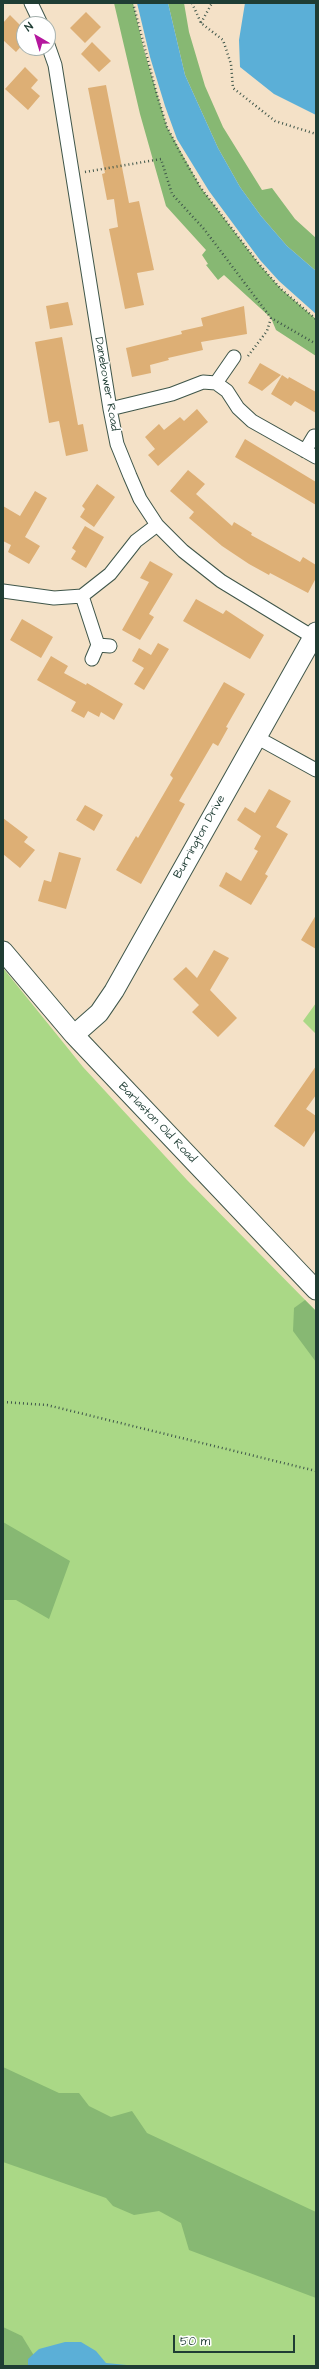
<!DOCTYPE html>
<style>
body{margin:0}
#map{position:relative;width:319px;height:2369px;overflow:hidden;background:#f4e1c7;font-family:"Architects Daughter",sans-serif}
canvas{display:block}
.frame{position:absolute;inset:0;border:4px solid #1f3d34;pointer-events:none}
.north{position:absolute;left:16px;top:16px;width:40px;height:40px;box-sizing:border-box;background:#fff;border:1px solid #a5b1ae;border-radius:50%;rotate:322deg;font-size:11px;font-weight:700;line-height:16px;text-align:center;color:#1f3d34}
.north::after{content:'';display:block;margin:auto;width:14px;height:18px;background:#b5179e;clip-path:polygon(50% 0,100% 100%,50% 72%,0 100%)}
.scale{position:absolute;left:173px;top:2335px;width:122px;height:18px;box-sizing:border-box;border:2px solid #1f3d34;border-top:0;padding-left:5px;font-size:12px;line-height:14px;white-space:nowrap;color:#1f3d34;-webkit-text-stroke:3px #fff;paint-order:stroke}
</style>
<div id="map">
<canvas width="319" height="2369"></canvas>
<div class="frame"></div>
<div class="north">N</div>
<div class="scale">50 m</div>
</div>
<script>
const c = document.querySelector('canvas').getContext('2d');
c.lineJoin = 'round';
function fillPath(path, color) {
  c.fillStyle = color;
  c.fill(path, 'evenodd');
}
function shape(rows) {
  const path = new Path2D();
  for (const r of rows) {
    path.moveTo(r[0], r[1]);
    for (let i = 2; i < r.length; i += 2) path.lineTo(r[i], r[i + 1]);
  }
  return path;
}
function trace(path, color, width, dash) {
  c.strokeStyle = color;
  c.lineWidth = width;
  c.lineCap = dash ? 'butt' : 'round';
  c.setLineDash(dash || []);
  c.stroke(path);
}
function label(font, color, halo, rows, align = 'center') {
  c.font = font + ' "Architects Daughter",sans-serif';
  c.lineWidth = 3;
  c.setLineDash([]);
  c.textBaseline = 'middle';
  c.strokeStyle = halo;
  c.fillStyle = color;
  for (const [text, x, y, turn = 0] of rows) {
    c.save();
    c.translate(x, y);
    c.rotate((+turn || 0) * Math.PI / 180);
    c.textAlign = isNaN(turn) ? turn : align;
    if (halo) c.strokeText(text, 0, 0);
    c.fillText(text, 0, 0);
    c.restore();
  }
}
fillPath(shape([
 [3,968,83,1067,187,1180,316,1311,316,2366,3,2366],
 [316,1003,316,1034,303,1021]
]), '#aad886');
fillPath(shape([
 [114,3,133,3,144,50,167,127,201,188,259,264,281,289,316,319,316,356,276,330,271,318,224,275,218,280,206,265,208,264,202,255,206,250,166,206,140,114],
 [168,3,184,3,189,32,205,86,223,127,262,190,272,188,295,219,316,238,316,271,287,246,261,216,240,187,218,148,185,75],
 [305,1300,316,1311,316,1362,293,1331,294,1308],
 [3,1522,70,1561,49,1619,16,1600,3,1600],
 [3,2067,59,2093,79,2093,89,2106,111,2117,132,2111,147,2133,316,2212,316,2298,189,2250,181,2223,159,2211,134,2215,113,2206,106,2198,3,2162],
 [3,2327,22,2336,33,2354,33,2366,3,2366]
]), '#87b873');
fillPath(shape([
 [137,3,168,3,185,75,218,148,240,187,261,216,287,246,316,271,316,314,279,281,260,260,209,191,177,139,165,106,150,57],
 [245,3,316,3,316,115,274,94,240,67,239,40],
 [65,2342,81,2342,96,2351,106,2363,137,2366,28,2366,28,2359,39,2349]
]), '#5bafd7');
fillPath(shape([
 [86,12,101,27,85,43,70,28],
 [10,15,24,29,24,43,16,52,3,40,3,23],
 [92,42,111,61,99,72,81,54],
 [25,67,38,80,31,88,40,96,28,110,5,89],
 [106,85,129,203,139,201,154,270,137,273,144,305,125,309,109,229,118,227,114,199,107,200,102,174,105,173,88,88],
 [68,302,73,325,50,329,46,306],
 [244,306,247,334,201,342,203,350,168,358,169,360,150,365,151,373,132,377,126,348,182,334,181,331,203,326,201,318],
 [62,337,78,425,83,424,88,451,66,456,59,421,49,423,35,342],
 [260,363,281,375,262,391,248,383],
 [282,375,288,379,289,377,316,392,316,413,295,401,291,406,271,394],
 [197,409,208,422,158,466,148,455,155,449,145,437,159,424,164,430,180,417,184,421],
 [245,439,316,482,316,505,235,457],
 [188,470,205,484,196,494,232,526,234,522,252,533,251,535,300,562,303,557,316,565,316,578,308,593,270,573,269,575,249,564,222,546,189,518,194,512,170,491],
 [97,484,115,497,94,527,80,517,85,509,82,506],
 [35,491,47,498,25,537,40,546,29,564,8,552,11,545,3,541,3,506,20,516],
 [85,526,104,537,86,568,71,559,76,551,72,548],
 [150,561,173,574,149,614,154,617,140,640,122,630,149,582,140,578],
 [196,599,223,614,226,610,264,635,250,659,183,621],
 [22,619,53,637,41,658,10,640],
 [158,643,169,649,144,690,134,684,144,668,132,661,139,648,151,655],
 [51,656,68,666,64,673,86,685,87,683,123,704,114,720,101,712,99,717,88,711,84,718,71,711,76,702,37,680],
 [224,682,245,694,226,727,228,728,218,746,213,743,179,801,185,804,141,884,116,870,136,836,138,838,173,778,170,775],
 [269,789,291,801,276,827,288,834,265,874,268,876,251,905,219,886,226,872,241,881,258,851,254,849,261,836,237,820,245,807,255,813],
 [85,805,103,815,94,831,76,820],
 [3,818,28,837,24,842,35,850,20,868,3,854],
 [59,852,81,858,66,909,38,901,44,880,51,882],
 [316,915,316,949,301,940],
 [214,950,229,958,210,990,237,1018,218,1037,192,1012,199,1005,173,979,186,967,197,978],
 [316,1066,316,1095,306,1109,316,1116,316,1129,304,1147,274,1126]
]), '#ddaf75');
const street = shape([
 [31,3,41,24],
 [48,45,55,65,110,409,117,444,130,476,140,499,157,525,183,551,221,581,313,637],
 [216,383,234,357],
 [110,409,172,394,203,382,216,383,227,391,238,408,252,421,316,457],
 [305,451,314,436],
 [3,591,54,598,82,596,110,574,136,541,157,525],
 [82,596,98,645,110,646],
 [92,659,98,645],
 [256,737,316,770]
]);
const secondary = shape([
 [3,951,74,1035,316,1290],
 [74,1035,99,1013,114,991,316,632]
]);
trace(street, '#3f564a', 15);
trace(secondary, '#3f564a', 21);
trace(shape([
 [133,3,157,95,167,127,182,156,201,188,259,264,281,289,316,319],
 [192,3,201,23,223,40,231,64,233,88,275,121,316,134],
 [201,23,212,3],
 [85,172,161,159,172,194,204,229,271,318,316,344],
 [248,356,267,331,271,318],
 [3,1402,47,1405,316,1471]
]), '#3f564a', 2.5, [1, 3]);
trace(street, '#fff', 13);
trace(secondary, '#fff', 19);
label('12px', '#1f3d34', '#fff', [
 ["Danebower Road",106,384,80],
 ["Burrington Drive",200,837,-61],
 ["Barlaston Old Road",157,1123,46]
]);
</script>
